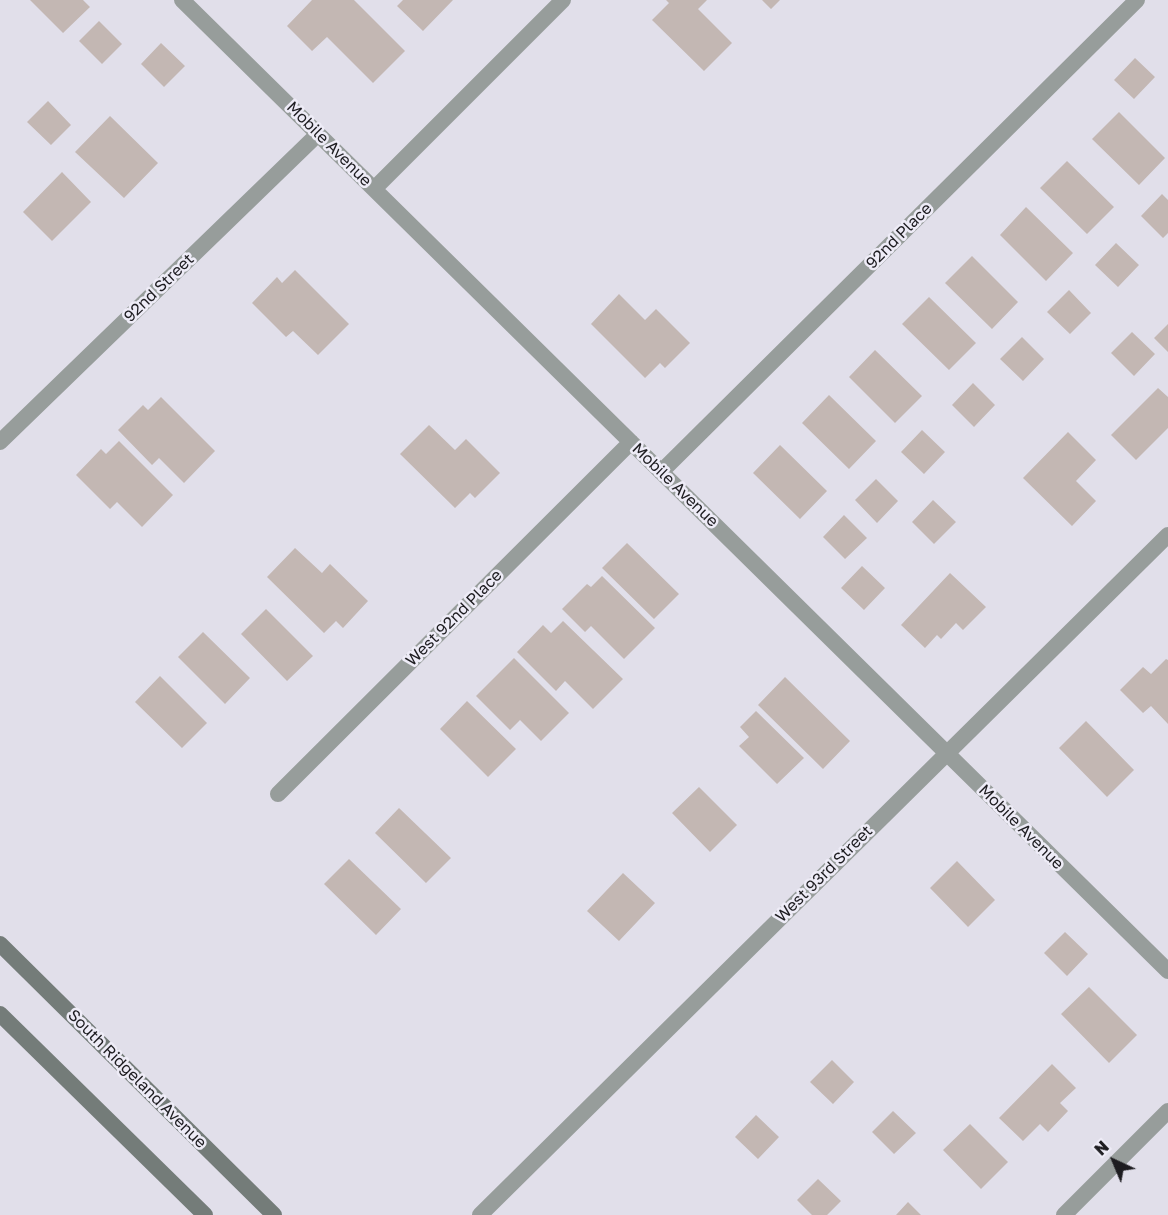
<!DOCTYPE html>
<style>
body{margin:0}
#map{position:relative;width:1168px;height:1215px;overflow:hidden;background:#e1dfea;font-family:"Golos Text",sans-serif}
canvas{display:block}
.north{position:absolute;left:1084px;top:1131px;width:60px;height:60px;-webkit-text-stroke:4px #eeecf7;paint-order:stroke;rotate:316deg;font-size:16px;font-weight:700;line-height:24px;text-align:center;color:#1d1c20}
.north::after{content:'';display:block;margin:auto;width:21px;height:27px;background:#1d1c20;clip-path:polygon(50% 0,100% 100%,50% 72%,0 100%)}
</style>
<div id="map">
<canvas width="1168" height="1215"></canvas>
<div class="north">N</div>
</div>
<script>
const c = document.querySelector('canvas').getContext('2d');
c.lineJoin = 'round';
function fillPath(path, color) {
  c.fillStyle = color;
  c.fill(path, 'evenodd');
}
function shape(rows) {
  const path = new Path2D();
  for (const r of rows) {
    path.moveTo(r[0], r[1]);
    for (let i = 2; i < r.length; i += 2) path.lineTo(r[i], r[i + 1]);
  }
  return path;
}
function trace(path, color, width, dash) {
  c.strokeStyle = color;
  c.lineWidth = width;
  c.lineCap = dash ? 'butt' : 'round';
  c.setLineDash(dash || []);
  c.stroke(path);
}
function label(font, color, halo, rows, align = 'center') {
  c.font = font + ' "Golos Text",sans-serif';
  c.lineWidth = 5;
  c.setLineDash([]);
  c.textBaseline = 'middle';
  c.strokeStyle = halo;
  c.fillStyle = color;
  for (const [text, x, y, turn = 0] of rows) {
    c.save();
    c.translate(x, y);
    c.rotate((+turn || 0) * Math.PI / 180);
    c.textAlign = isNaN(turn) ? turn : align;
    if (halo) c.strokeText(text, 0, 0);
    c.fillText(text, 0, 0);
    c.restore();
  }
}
fillPath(shape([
 [30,0,83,0,90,7,63,33],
 [312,0,354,0,405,51,373,83,327,37,312,51,287,26],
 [403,0,453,0,423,31,397,6],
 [666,0,707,0,698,9,732,43,704,71,652,20,669,3],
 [762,0,780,0,771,9],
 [99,21,122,44,102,64,79,41],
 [161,43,185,66,164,87,141,64],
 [1135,58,1155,77,1134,99,1114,80],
 [48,101,71,125,51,145,27,122],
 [1119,112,1165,158,1139,185,1092,139],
 [110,116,158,163,124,198,75,152],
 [1067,161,1114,207,1087,234,1040,188],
 [62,172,91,202,52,241,23,212],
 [1162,194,1168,200,1168,233,1163,238,1141,216],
 [1026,207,1073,253,1046,281,1000,235],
 [1116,243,1139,265,1118,287,1095,265],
 [972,256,1018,302,992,329,945,283],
 [295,270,349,324,318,355,293,331,286,337,252,303,277,277,282,283],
 [1069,290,1091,313,1070,334,1047,312],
 [619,294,645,320,656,309,690,343,665,368,660,363,645,378,591,324],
 [929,297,976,343,949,370,902,324],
 [1168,324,1168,352,1154,338],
 [1132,332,1155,354,1134,376,1111,353],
 [1022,337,1044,359,1023,381,1000,359],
 [875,350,922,396,895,423,849,377],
 [973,383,995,405,974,427,952,405],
 [1158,388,1168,397,1168,428,1136,460,1111,435],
 [829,395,876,441,849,469,802,423],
 [161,397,215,451,184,483,159,458,152,465,118,430,143,405,148,410],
 [429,425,455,450,466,439,500,473,475,498,470,493,455,508,400,454],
 [922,430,945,452,924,474,901,452],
 [1068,432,1096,460,1076,481,1096,501,1072,526,1023,478],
 [119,441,173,495,142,527,117,502,110,509,76,475,101,449,106,454],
 [780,445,827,491,800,519,753,473],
 [876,479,898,501,877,523,855,500],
 [933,500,956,522,934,544,912,522],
 [844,515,867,538,845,559,823,537],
 [627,543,679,594,654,619,602,568],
 [295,548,322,573,330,564,368,601,343,628,336,621,324,633,267,577],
 [862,566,885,588,864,610,841,588],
 [950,573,986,607,963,630,956,623,941,639,937,635,925,648,901,625],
 [602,576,655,628,624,659,591,626,585,632,562,609,587,584,591,587],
 [266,609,313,656,287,681,241,634],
 [563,621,623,679,593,709,565,681,556,691,517,652,543,625,551,633],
 [203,632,250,678,225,704,178,657],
 [514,658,569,713,541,741,520,720,510,730,476,696],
 [1166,659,1168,660,1168,724,1151,706,1143,713,1120,690,1143,667,1151,674],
 [160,676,207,723,182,748,135,702],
 [785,677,850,741,823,769,758,705],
 [467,701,516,749,488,777,440,729],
 [756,711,804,758,777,784,739,746,749,737,740,727],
 [1086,721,1134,770,1107,797,1059,748],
 [699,787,737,825,710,852,672,813],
 [399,808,451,858,426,883,375,833],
 [349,859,401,909,376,935,324,884],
 [957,861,995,900,968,927,930,888],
 [623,873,655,903,619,941,587,911],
 [1065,932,1088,954,1067,976,1044,953],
 [1089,987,1137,1035,1109,1063,1061,1014],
 [832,1060,854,1082,833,1104,810,1082],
 [1052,1064,1076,1088,1060,1103,1068,1111,1048,1132,1040,1124,1023,1141,999,1118],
 [893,1111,916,1133,894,1154,872,1132],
 [756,1115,779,1137,758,1159,735,1137],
 [970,1124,1008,1162,981,1189,943,1150],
 [818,1179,841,1201,827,1215,812,1215,797,1200],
 [908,1202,921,1215,896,1215]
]), '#c3b7b3');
trace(shape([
 [182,0,1168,971],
 [374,189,563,0],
 [0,442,318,134],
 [661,472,1137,0],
 [278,794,631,442],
 [480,1215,1168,535],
 [1064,1215,1168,1111]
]), '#979d9b', 16);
trace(shape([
 [0,944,274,1215],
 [0,1014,205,1215]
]), '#747c79', 16);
label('16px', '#1d1c20', '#eeecf7', [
 ["Mobile Avenue",329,144,45],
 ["92nd Place",899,236,-45],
 ["92nd Street",159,288,-44],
 ["Mobile Avenue",675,485,44],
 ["West 92nd Place",454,618,-45],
 ["Mobile Avenue",1021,827,45],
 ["West 93rd Street",824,874,-45],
 ["South Ridgeland Avenue",137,1079,45]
]);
</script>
